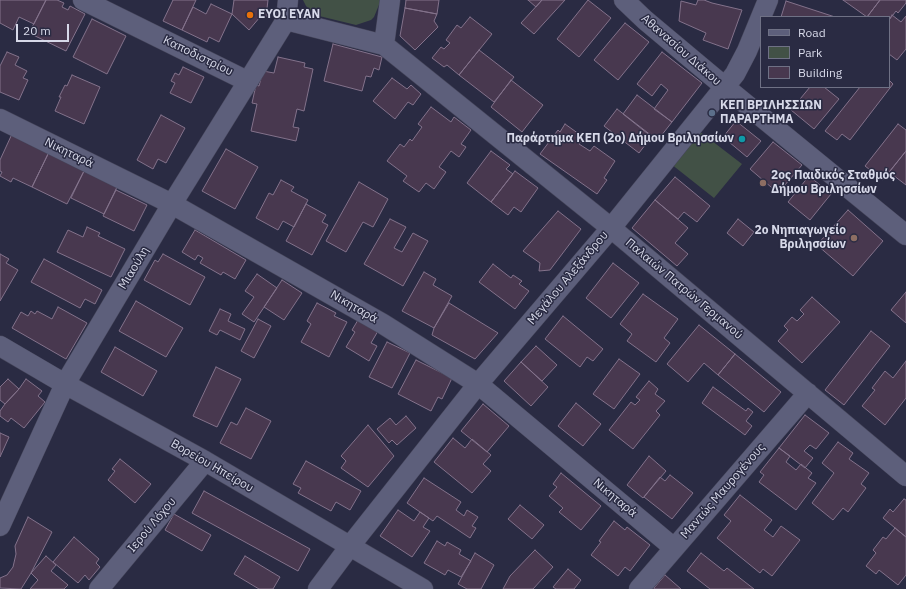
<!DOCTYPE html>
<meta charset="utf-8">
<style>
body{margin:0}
#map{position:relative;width:906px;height:589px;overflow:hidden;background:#2a2b43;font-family:"IBM Plex Sans",sans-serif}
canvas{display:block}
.legend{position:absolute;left:760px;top:16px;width:130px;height:72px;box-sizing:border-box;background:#2a2b43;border:1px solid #6f7185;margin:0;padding:5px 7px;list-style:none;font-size:12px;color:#d7d9e9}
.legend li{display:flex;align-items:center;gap:8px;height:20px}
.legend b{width:20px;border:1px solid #6f7185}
.scale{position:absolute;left:16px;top:24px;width:53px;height:18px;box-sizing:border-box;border:2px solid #d7d9e9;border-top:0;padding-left:5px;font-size:12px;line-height:14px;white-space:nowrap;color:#d7d9e9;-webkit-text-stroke:3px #2a2b43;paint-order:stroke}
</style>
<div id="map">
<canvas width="906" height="589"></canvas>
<ul class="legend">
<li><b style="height:5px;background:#5d5f7b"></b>Road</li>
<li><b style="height:11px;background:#425146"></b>Park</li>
<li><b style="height:11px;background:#48384f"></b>Building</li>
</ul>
<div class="scale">20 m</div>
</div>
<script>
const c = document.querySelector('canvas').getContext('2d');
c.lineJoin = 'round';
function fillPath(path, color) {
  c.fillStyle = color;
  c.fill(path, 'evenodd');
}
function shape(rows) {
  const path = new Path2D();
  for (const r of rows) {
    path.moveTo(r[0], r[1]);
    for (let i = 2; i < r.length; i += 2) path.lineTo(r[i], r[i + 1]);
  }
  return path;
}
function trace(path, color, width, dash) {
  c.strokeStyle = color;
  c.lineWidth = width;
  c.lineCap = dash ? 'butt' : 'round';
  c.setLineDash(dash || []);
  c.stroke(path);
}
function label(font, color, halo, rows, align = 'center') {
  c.font = font + ' "IBM Plex Sans",sans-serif';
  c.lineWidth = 3;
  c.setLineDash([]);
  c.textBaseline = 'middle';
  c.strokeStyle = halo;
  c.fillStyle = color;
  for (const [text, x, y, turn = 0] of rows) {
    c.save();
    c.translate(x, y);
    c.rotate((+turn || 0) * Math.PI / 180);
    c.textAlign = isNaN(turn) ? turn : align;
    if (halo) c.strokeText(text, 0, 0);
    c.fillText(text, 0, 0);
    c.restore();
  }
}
fillPath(shape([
 [303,0,381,0,374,17,371,20,356,25,315,15,306,6],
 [699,131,742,164,714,198,671,164]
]), '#425146');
const building = shape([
 [0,0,46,0,34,24,19,17,13,30,0,23,0,0],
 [46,0,57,0,64,3,62,7,68,10,70,6,85,14,66,51,29,33,46,0],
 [173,0,196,0,182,30,163,21,173,0],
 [234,0,268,0,266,17,260,17,249,30,232,14,234,0],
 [406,0,439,0,437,14,405,8,406,0],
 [528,0,542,0,536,7,528,0],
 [542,0,565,0,534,34,521,23,542,0],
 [588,0,611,18,579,57,557,39,588,0],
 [698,0,704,0,712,3,742,10,728,49,703,40,706,33,679,21,681,1,696,5,698,0],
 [843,0,880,0,867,17,843,0],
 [880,0,906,0,906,3,898,13,896,11,889,20,889,17,867,17,880,0],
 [786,1,835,17,781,17,786,1],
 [211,4,232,14,219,42,209,37,207,42,182,30,193,7,206,14,211,4],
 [405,8,437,14,434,21,438,27,415,50,400,36,405,8],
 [892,15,901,22,906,16,906,49,897,60,889,54,889,20,892,15],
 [470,17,492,34,459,75,447,65,444,67,432,58,441,47,444,49,450,43,446,40,457,25,461,28,470,17],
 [92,19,126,36,107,74,73,57,92,19],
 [625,23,649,42,618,80,594,60,625,23],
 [333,44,382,57,379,70,374,68,371,77,366,76,362,91,324,81,333,44],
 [479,50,514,77,494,102,459,75,479,50],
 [7,52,19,57,15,65,27,71,23,78,28,80,19,100,0,92,0,66,7,52],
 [662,52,702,83,672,122,654,109,668,90,661,84,652,96,637,84,662,52],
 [278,57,305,63,304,67,313,69,304,111,297,109,293,127,299,128,296,141,251,131,257,104,252,103,256,85,259,86,263,71,274,73,278,57],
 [183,67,204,77,191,103,170,93,175,83,171,81,175,73,179,75,183,67],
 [72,75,100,87,84,124,55,111,61,97,59,97,65,85,67,86,72,75],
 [392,78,407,89,411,85,421,94,413,105,408,102,395,119,373,101,392,78],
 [511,80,543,105,522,132,491,107,511,80],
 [889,80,893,84,850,140,842,134,837,140,825,131,860,87,889,87,889,80],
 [810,87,824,87,839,99,814,129,791,110,810,87],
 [637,95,672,122,657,141,623,114,637,95],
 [431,107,451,122,454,117,471,130,461,144,466,147,459,157,451,151,439,167,446,172,434,189,426,183,419,192,403,181,407,176,387,161,400,144,404,147,410,139,412,141,422,127,418,124,431,107],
 [617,109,652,136,639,153,604,126,617,109],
 [161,115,185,128,166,163,158,159,153,169,137,160,161,115],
 [736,121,761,141,747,157,723,137,736,121],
 [565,124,579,134,576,138,581,141,579,144,590,151,594,146,615,161,604,178,607,180,597,194,540,154,558,130,560,132,565,124],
 [898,124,906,130,906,151,883,180,865,166,898,124],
 [12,134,49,152,32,187,13,178,11,182,0,176,2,172,0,171,0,160,12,134],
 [773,142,802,165,778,193,750,169,773,142],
 [226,149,258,167,235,209,202,191,226,149],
 [491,151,510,165,506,169,513,174,491,202,467,183,491,151],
 [906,151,906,185,889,172,906,151],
 [49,152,85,169,67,204,32,187,49,152],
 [85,169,118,185,104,214,71,198,85,169],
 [515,171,538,188,521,212,514,207,508,215,491,202,515,171],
 [809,176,831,194,810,220,788,202,809,176],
 [675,177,710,206,697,222,684,212,678,219,655,200,675,177],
 [281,180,294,187,291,191,308,200,294,227,283,221,278,230,256,218,269,193,273,195,281,180],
 [359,182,388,199,373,227,363,222,346,252,326,241,359,182],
 [116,190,147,205,134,231,103,216,116,190],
 [655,200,688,228,675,243,688,254,677,266,632,228,655,200],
 [306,204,326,215,322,222,328,225,312,255,286,241,306,204],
 [848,210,883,241,853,276,817,245,848,210],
 [558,211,581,229,550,270,539,271,540,263,523,251,558,211],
 [390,219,406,227,394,248,402,252,413,233,428,241,403,286,364,264,390,219],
 [738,219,754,232,743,246,727,233,738,219],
 [87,227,100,233,98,236,125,249,111,277,57,252,68,230,83,237,87,227],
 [195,230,246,260,235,279,223,272,221,275,200,263,203,258,198,255,195,260,182,252,195,230],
 [0,254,9,259,6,263,18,270,0,301,0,254],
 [163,254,205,277,190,305,144,280,155,260,158,262,163,254],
 [44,259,102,290,95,304,85,299,80,308,31,282,44,259],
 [613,263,639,283,611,318,586,298,613,263],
 [493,264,511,278,513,275,522,281,519,284,529,291,515,309,479,282,493,264],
 [424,272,436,279,433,285,452,296,434,328,402,311,424,272],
 [257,274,277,288,254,322,242,314,254,297,245,291,257,274],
 [282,280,302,293,284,320,264,307,282,280],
 [906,292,906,323,891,310,906,292],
 [643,294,678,319,664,338,670,343,656,362,627,341,632,334,620,324,643,294],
 [812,297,840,322,802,363,778,341,788,330,784,326,792,317,797,321,804,314,800,310,812,297],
 [136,301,183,328,166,357,119,331,136,301],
 [317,303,336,313,334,316,347,322,329,357,301,342,311,324,307,321,317,303],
 [449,303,498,333,475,359,432,335,434,328,449,303],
 [58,307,87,323,66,359,12,328,21,312,28,316,31,311,35,314,37,311,52,319,58,307],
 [220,309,231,314,228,321,245,329,240,340,220,330,217,335,209,331,220,309],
 [563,316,603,349,593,361,587,357,580,367,545,339,563,316],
 [258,319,271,326,254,358,241,351,258,319],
 [358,320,378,331,371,343,377,346,369,361,346,347,355,332,352,330,358,320],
 [699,325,735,354,718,375,704,363,688,382,667,364,699,325],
 [871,331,890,346,844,405,825,390,871,331],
 [387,342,410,353,392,388,369,377,387,342],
 [536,346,557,365,542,381,521,362,536,346],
 [115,347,157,371,143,396,101,372,115,347],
 [735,354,781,392,764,412,718,375,735,354],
 [619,359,640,374,614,409,593,394,619,359],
 [416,360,452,378,442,399,438,397,431,411,398,394,416,360],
 [906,361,906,398,885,425,862,406,875,390,872,388,885,371,893,378,906,361],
 [521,362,548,387,531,406,504,381,521,362],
 [216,367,241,379,217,427,193,416,216,367],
 [8,379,19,389,5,404,0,400,0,387,8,379],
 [26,379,42,391,38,396,45,402,24,428,11,418,8,422,0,416,0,411,5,404,19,389,26,379],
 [649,381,658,389,655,394,665,401,656,411,660,415,633,449,609,430,631,402,635,405,640,400,636,397,649,381],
 [713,387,746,411,748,408,753,412,746,421,752,426,745,435,702,403,713,387],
 [576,403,601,424,583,446,558,426,576,403],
 [483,404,509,426,487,452,461,431,483,404],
 [246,408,271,421,251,459,220,443,231,422,237,425,246,408],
 [805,415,829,433,816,449,810,445,804,451,813,458,805,468,779,448,805,415],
 [406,416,416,428,397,445,392,440,389,443,377,429,390,418,396,425,406,416],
 [368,425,394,456,368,487,341,468,346,461,341,456,368,425],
 [0,433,9,437,0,457,0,433],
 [453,438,465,448,472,439,491,455,483,464,491,471,472,493,434,462,453,438],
 [838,442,853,453,849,459,869,473,861,484,866,488,848,512,843,508,833,520,812,503,834,473,822,463,838,442],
 [779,448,790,456,786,462,796,470,801,464,812,473,808,478,816,483,796,510,759,482,764,475,760,472,779,448],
 [649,456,666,471,643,498,627,485,649,456],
 [120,459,151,484,135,503,108,480,115,471,112,469,120,459],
 [306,461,361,491,350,510,336,502,331,511,298,493,301,488,293,484,306,461],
 [561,473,601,506,581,530,559,512,563,508,549,496,557,487,553,484,561,473],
 [670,475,693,493,672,519,644,497,660,477,665,481,670,475],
 [424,478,461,502,456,510,464,516,467,510,478,517,472,526,476,528,470,538,437,516,433,521,407,503,424,478],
 [204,491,310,549,298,571,192,513,204,491],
 [740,495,772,520,764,530,773,537,781,526,800,540,772,576,763,569,760,573,717,538,731,521,724,515,740,495],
 [904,499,906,500,906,537,883,518,890,509,893,512,904,499],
 [520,505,544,525,532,539,508,519,520,505],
 [398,510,414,521,420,512,429,518,423,527,430,531,412,557,380,536,398,510],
 [174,514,211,535,202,551,165,530,174,514],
 [28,517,52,532,31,573,21,589,0,588,0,578,7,575,13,567,16,554,15,546,28,517],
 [614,521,625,530,627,527,650,545,630,571,625,567,618,576,591,555,601,542,599,541,614,521],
 [895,528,906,537,906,575,898,585,879,570,876,574,866,566,876,553,873,550,883,537,886,539,895,528],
 [74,537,99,559,96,563,100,567,89,580,85,575,78,583,53,562,74,537],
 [437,541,445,546,447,542,461,550,459,554,471,561,461,577,448,570,445,575,424,563,437,541],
 [535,550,553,567,533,589,503,589,510,576,535,550],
 [475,553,494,565,481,589,467,589,458,584,475,553],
 [701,553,724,571,727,568,754,589,710,589,687,571,701,553],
 [46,556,56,565,51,571,68,585,64,589,30,589,38,580,31,573,46,556],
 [245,556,280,577,273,589,259,589,234,574,245,556],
 [568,569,581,580,574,589,556,589,553,587,568,569],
 [665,575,681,589,654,589,654,588,665,575]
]);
fillPath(building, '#48384f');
trace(building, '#83728b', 1);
const street = shape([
 [83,0,247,81],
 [624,0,645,20,725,87,906,235],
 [286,20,384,45,390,0],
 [384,45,611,228,906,476],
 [0,119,172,204,383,324,478,384,674,548],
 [0,346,65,384,205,461,423,589],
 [0,526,65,384,172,204,286,20,288,0],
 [99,589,205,461],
 [318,589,350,546,478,384,611,228,735,74,747,51,768,0],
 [639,589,808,393]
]);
trace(street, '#46465b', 21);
trace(street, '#5d5f7b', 20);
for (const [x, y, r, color] of [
 [250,15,4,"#e8710a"],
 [712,113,4,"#5c6f8a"],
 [742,139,4,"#0f9aa8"],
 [763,183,4,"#8d6e63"],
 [854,238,4,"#8d6e63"]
]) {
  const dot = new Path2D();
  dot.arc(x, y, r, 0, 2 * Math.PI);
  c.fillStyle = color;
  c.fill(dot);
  trace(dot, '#2a2b43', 1.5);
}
label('bold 12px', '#d7d9e9', '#2a2b43', [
 ["ΕΥΟΙ ΕΥΑΝ",258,15],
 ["ΚΕΠ ΒΡΙΛΗΣΣΙΩΝ",720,106],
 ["ΠΑΡΑΡΤΗΜΑ",720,120],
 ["Παράρτημα ΚΕΠ (2o) Δήμου Βριλησσίων",734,139,"right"],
 ["2ος Παιδικός Σταθμός",771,176],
 ["Δήμου Βριλησσίων",771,190],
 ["2ο Νηπιαγωγείο",846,231,"right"],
 ["Βριλησσίων",846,245,"right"]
], 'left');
label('12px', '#d7d9e9', '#2a2b43', [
 ["Αθανασίου Διάκου",681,50,41],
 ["Καποδιστρίου",198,56,26],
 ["Νικηταρά",69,153,26],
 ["Μιαούλη",134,268,-59],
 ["Μεγάλου Αλεξάνδρου",568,278,-50],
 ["Παλαιών Πατρών Γερμανού",684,289,40],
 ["Νικηταρά",354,307,30],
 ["Βορείου Ηπείρου",212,466,30],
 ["Μαντώς Μαυρογένους",723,491,-49],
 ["Νικηταρά",615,498,40],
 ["Ιερού Λόχου",152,525,-50]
]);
</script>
